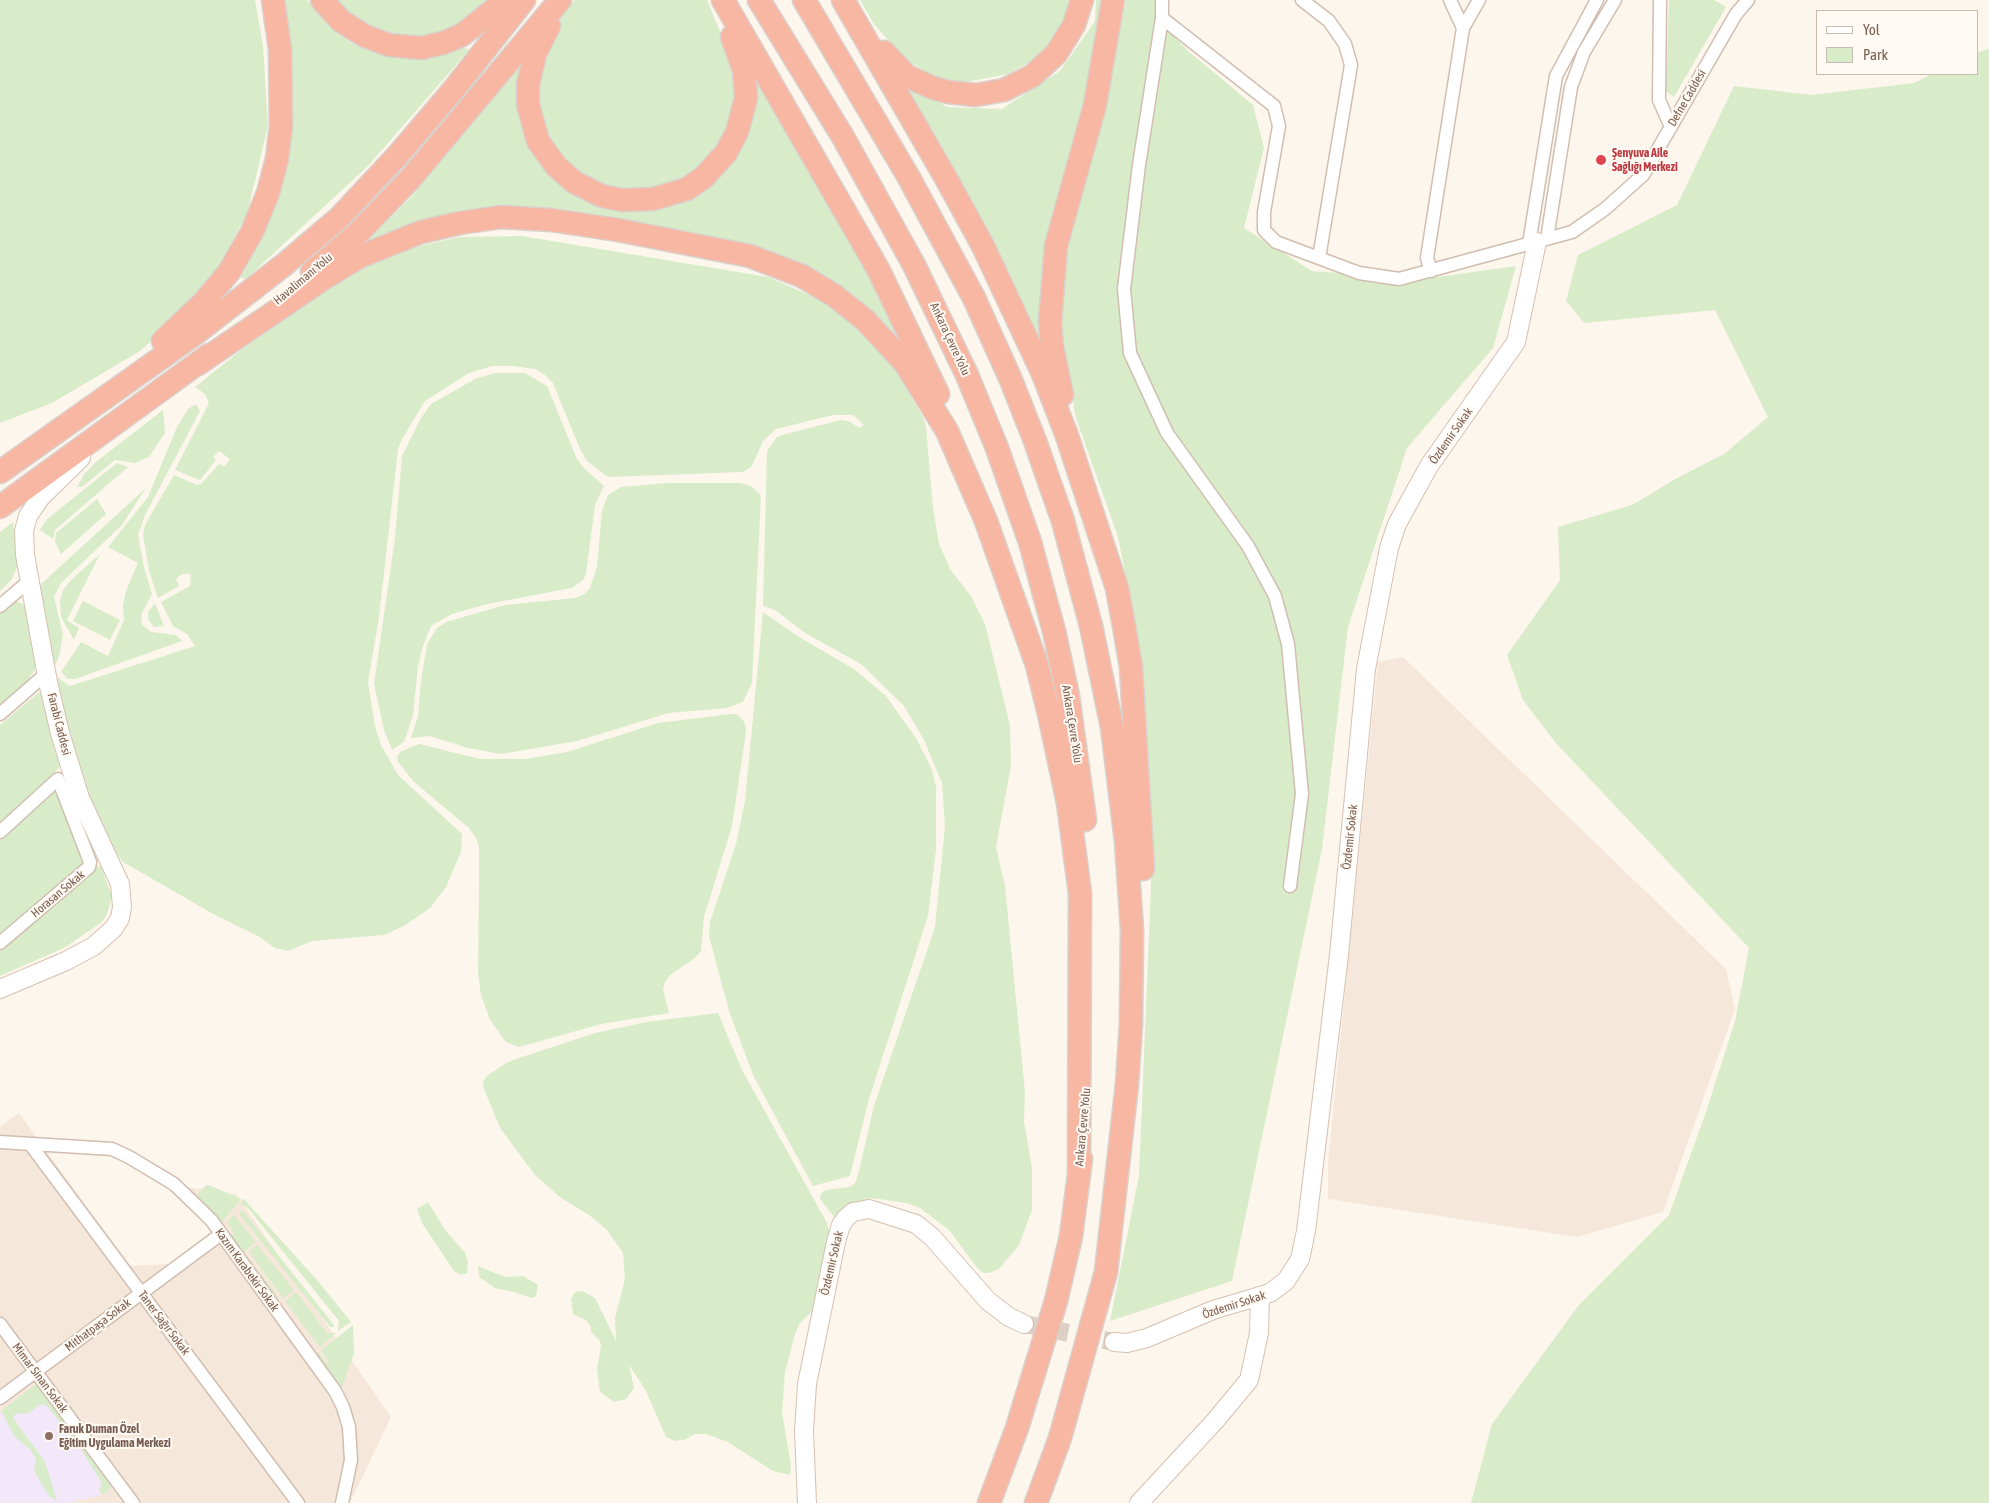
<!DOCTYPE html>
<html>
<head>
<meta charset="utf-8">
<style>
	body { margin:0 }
	#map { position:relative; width:1989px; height:1503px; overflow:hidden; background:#fdf6ec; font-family:"Asap Condensed",sans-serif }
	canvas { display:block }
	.legend { position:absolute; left:1816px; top:10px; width:162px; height:65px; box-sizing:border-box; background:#fffaf3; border:1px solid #cabbb1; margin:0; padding:6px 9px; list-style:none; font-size:15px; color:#7a5c4d }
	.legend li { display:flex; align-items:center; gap:10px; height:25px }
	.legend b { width:25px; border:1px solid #cabbb1 }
</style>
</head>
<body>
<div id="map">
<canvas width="1989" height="1503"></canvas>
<ul class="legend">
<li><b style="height:6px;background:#fff"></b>Yol</li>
<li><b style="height:14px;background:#d8ecc9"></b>Park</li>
</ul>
</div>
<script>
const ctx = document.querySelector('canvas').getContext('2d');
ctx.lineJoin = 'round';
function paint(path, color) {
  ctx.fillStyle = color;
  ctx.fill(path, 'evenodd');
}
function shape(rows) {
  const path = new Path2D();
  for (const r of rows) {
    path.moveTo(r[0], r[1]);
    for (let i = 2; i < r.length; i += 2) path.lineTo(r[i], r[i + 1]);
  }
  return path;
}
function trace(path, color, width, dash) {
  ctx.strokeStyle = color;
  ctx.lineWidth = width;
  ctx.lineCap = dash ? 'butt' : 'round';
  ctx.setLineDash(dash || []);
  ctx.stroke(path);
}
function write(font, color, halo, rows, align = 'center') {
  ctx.font = font + ' "Asap Condensed",sans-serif';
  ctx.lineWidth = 4;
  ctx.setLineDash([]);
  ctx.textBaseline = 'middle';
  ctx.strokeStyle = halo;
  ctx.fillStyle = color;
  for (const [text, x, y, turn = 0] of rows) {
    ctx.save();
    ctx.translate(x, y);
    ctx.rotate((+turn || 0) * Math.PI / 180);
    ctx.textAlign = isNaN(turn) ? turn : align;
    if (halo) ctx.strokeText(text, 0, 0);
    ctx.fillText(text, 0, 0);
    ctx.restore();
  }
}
const residential = shape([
	[1403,657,1726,969,1735,1009,1663,1212,1577,1237,1328,1199,1328,1162,1378,662],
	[19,1113,130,1266,168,1264,223,1236,178,1186,236,1194,391,1417,350,1503,0,1503,0,1127]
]);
const education = shape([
	[36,1384,112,1487,102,1495,65,1503,0,1503,0,1413]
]);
const green = shape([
	[0,0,255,0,263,46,268,126,247,214,202,296,140,351,52,403,0,423],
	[284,0,307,0,350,42,392,57,432,55,457,43,469,50,368,166,248,277,244,279,241,277,241,273,281,183,293,116,288,22],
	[337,0,491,0,476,17,437,37,388,37,351,18],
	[574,0,707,0,734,65,736,106,718,149,678,185,616,193,569,173,532,109,550,31],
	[860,0,1071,0,1064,22,1045,51,1035,59,1008,74,966,82,946,80,928,74,902,56,874,24],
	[1096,0,1107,0,1082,122,1059,197,1042,270,1044,342,1034,342,904,92,915,88,947,107,1002,109,1060,71,1095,21],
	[1126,0,1157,0,1156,18,1187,50,1253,105,1264,148,1244,228,1312,271,1423,279,1516,266,1493,348,1407,448,1348,627,1322,849,1232,1281,1110,1321,1139,1176,1153,837,1143,664,1118,537,1076,418,1057,321,1068,230,1104,113],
	[1669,0,1714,0,1726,7,1674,97,1666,91],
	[1989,49,1989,1503,1471,1503,1492,1424,1578,1306,1669,1215,1706,1112,1735,1021,1749,948,1555,742,1523,700,1507,655,1560,580,1558,527,1632,505,1677,478,1724,454,1768,417,1715,310,1584,323,1566,301,1578,255,1677,205,1734,86,1812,95,1914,83,1932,74,1978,74,1978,52],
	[530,52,521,107,571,188,701,189,755,64,902,327,893,333,851,293,832,281,737,242,628,222,489,211,369,239,411,197],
	[522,236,768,277,821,300,847,318,870,336,919,393,912,399,923,417,926,427,933,507,939,544,950,569,971,596,985,624,1010,725,1011,765,996,847,1005,886,1025,1092,1024,1122,1032,1168,1032,1210,1019,1245,999,1269,989,1273,984,1273,978,1269,949,1230,920,1208,907,1203,871,1198,850,1205,835,1218,820,1199,821,1194,825,1190,850,1187,855,1183,858,1175,874,1106,935,927,945,827,942,783,924,740,904,706,861,664,805,633,775,610,763,606,767,451,777,437,786,434,841,420,848,421,860,428,864,425,853,415,833,415,776,429,763,441,752,466,743,472,608,477,587,461,580,449,553,383,544,374,535,369,513,366,492,366,469,373,425,401,402,439,398,449,379,617,368,682,375,726,381,745,398,775,462,834,461,852,446,887,430,908,404,926,384,935,312,941,288,951,275,948,258,936,215,915,123,862,108,841,78,775,54,675,70,686,195,646,187,634,173,626,161,602,190,586,191,574,182,574,176,579,179,586,158,598,149,571,143,534,145,525,174,475,197,485,201,484,219,464,225,466,230,459,219,451,213,457,216,460,200,480,175,470,209,403,205,394,195,387,270,327,384,254,459,237],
	[496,373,525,373,547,386,577,459,584,468,604,486,595,505,586,574,583,580,572,588,487,604,452,614,431,626,422,649,418,667,413,715,404,742,392,750,384,730,374,684,395,538,402,456,421,418,431,404,477,378],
	[196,404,200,411,145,515,138,535,144,567,152,594,141,615,142,625,151,632,176,635,182,641,75,679,68,679,61,672,81,642,108,656,124,620,123,605,126,591,138,563,108,547,148,497,177,427,188,409],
	[163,410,165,433,149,457,135,463,115,460,82,487,77,487,84,474,96,462],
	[117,463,128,467,55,530,53,539,40,530,46,520],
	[666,483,740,483,751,486,761,495,752,683,743,702,727,708,669,713,577,741,501,754,468,748,429,736,411,738,418,716,421,681,427,644,437,628,446,622,505,605,575,598,584,594,590,588,597,567,602,511,608,495,621,487],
	[146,488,122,525,61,583,54,597,63,634,59,657,54,667,40,585],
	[97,499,106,514,61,554,55,542,56,533],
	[13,522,18,565,12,579,0,591,0,532],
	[100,554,67,620,79,628,74,640,61,617,60,601,63,590,70,581],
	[16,601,25,605,36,663,35,670,17,694,0,708,0,611],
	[83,601,120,620,110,640,73,621],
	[155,603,164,626,154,627,148,619,148,612],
	[763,612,799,637,854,669,886,696,916,738,932,770,936,787,936,850,928,916,869,1099,850,1176,813,1186,753,1075,729,1011,709,936,710,922,736,844,745,801],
	[39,692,44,694,62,765,0,824,0,725],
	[731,714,737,714,741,718,745,723,746,732,732,826,704,917,701,951,695,958,670,975,665,982,663,989,669,1013,601,1024,519,1047,506,1042,490,1020,481,995,478,974,479,885,479,846,477,840,469,828,414,782,398,762,397,757,400,752,419,744,480,759,525,759,567,752,658,723],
	[56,790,84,859,83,863,0,937,0,840],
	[97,866,101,867,112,896,107,914,102,922,64,948,0,976,0,948],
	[718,1013,742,1070,827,1223,830,1233,831,1240,813,1310,800,1323,795,1334,785,1372,782,1412,791,1466,790,1475,773,1471,728,1442,706,1434,695,1434,684,1440,675,1441,666,1437,645,1389,629,1365,634,1388,626,1399,614,1402,600,1392,597,1368,601,1346,600,1341,591,1332,591,1327,586,1320,573,1314,571,1299,575,1292,582,1291,595,1298,616,1341,615,1318,625,1279,623,1253,606,1229,589,1215,561,1198,535,1175,500,1128,484,1089,483,1082,487,1076,506,1063,519,1058,595,1033,647,1022],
	[209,1185,241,1199,221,1223,197,1195,205,1186],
	[243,1198,317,1280,351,1322,338,1331,339,1321,247,1207,241,1205],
	[428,1202,446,1231,465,1253,468,1262,467,1273,461,1275,454,1271,422,1223,417,1209],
	[243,1211,334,1325,334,1327,330,1327,240,1215,240,1212],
	[234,1215,256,1242,244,1252,280,1300,277,1303,229,1237,234,1233,227,1222],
	[257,1245,294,1290,283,1298,249,1252],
	[478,1266,505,1277,523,1276,538,1285,536,1296,532,1298,510,1291,495,1288,479,1277],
	[296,1292,327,1333,336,1333,320,1347,285,1301],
	[353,1325,354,1353,341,1390,315,1354,318,1352,327,1364,329,1362,321,1350],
	[36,1384,112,1487,102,1495,99,1490,102,1483,77,1443,46,1405,40,1404,29,1413,15,1414,13,1418,45,1462,57,1501,50,1497,39,1480,34,1469,36,1459,30,1449,15,1437,1,1411]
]);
const secondaryTunnel = shape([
	[1024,1324,1114,1342]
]);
const street = shape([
	[1162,0,1162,18,1139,165,1124,289,1130,353,1167,433,1248,546,1275,596,1288,644,1302,794,1290,886],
	[1302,0,1329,21,1345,44,1351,65,1319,258],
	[1660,0,1659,100,1671,127],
	[1162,18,1274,106,1279,126,1264,212,1264,230,1276,242,1359,273,1399,279,1572,232,1605,209,1643,175,1736,14,1748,0],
	[1463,28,1479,0],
	[1547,239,1571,87,1584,52,1615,0],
	[1529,244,1556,76,1597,0],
	[1431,271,1427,258,1463,28,1450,0],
	[0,606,29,581],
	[0,714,47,673],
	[0,832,58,779,90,862,89,867,0,943],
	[0,1142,112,1149,129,1157,174,1184,200,1209,212,1221,335,1391,343,1407,349,1427,351,1460,342,1503],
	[30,1144,298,1503],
	[0,1324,133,1503],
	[0,1398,221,1234]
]);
const secondary = shape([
	[0,989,66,961,94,946,114,928,120,918,122,907,120,884,80,798,60,733,48,682,25,555,24,531,28,516,41,497,81,458],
	[1114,1342,1127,1343,1147,1338,1213,1310,1270,1293,1286,1281,1300,1259,1306,1231,1339,955,1366,669,1389,548,1397,524,1429,466,1516,342,1537,242],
	[807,1503,804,1431,807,1384,836,1242,841,1225,846,1218,853,1212,869,1209,916,1224,932,1237,988,1301,1009,1317,1024,1324],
	[1139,1503,1215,1421,1249,1380,1259,1333,1260,1296]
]);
const highway = shape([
	[322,0,341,21,365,36,389,45,422,48,443,43,462,35,506,0],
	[723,0,878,269,938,394],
	[759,0,843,137,914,265,967,375,997,448,1030,542,1054,631,1068,696,1085,820],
	[804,0,908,176,974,298,1011,380,1035,441,1063,521,1091,626,1112,727,1126,841,1132,930,1131,1024,1127,1084,1106,1272,1060,1438,1036,1503],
	[843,0,947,180,983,246,1043,374,1067,436,1117,588,1124,626,1131,667,1143,869],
	[549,26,535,54,528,85,528,105,538,141,556,166,574,182,602,196,622,200,653,199,687,189,704,177,726,153,737,132,746,98,744,70,732,37],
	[884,52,907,76,933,88,948,92,976,95,1004,90,1032,76,1056,54,1074,25,1082,0],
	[312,272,359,232,411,178,560,0],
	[163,341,204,302,229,272,252,232,268,193,277,159,281,126,280,49,273,0],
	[198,364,326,277,359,257,421,232,460,223,501,217,551,220,618,230,750,256,802,276,835,296,865,320,905,363,947,431,986,521,1037,665,1049,714,1068,803,1080,893,1079,1173],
	[1062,395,1052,346,1050,322,1056,246,1095,105,1113,0],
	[0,472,192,336,285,264,339,218,398,155,454,89,524,0],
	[0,507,209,355],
	[989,1503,1017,1428,1056,1301,1071,1236,1081,1159]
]);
const markers = [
	[1601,160,6,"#e0444e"],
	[49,1436,5,"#8d6e63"]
];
const streetNames = [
	["Defne Caddesi",1687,98,-60],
	["Havalimanı Yolu",303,279,-40],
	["Ankara Çevre Yolu",950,339,65],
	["Özdemir Sokak",1451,436,-55],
	["Farabi Caddesi",59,724,76],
	["Ankara Çevre Yolu",1072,724,81],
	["Özdemir Sokak",1350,837,-84],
	["Horasan Sokak",58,894,-40],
	["Ankara Çevre Yolu",1083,1127,-85],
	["Özdemir Sokak",832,1263,-77],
	["Kazım Karabekir Sokak",247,1270,54],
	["Özdemir Sokak",1234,1305,-18],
	["Taner Sağır Sokak",164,1323,53],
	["Mithatpaşa Sokak",98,1325,-37],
	["Mimar Sinan Sokak",40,1378,53]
];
const healthNames = [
	["Şenyuva Aile",1612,153],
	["Sağlığı Merkezi",1612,167]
];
const educationNames = [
	["Faruk Duman Özel",59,1429],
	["Eğitim Uygulama Merkezi",59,1443]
];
paint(residential, '#f5e8da');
paint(education, '#f3e8fa');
paint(green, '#d8ecc9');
trace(secondaryTunnel, '#dcd0c4', 18, [18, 9]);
trace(street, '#d1beb0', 15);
trace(secondary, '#d6c0b0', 20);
trace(highway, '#dad1cd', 25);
trace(street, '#fff', 12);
trace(secondary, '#fff', 18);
trace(highway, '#f7b7a3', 22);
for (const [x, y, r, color] of markers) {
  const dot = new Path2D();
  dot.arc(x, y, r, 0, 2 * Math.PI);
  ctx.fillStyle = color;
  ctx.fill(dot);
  trace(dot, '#fffaf3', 2);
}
write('12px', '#7a5c4d', '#fffaf3', streetNames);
write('bold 12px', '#be3a42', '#fffaf3', healthNames, 'left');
write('bold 12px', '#785e54', '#fffaf3', educationNames, 'left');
</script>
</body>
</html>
